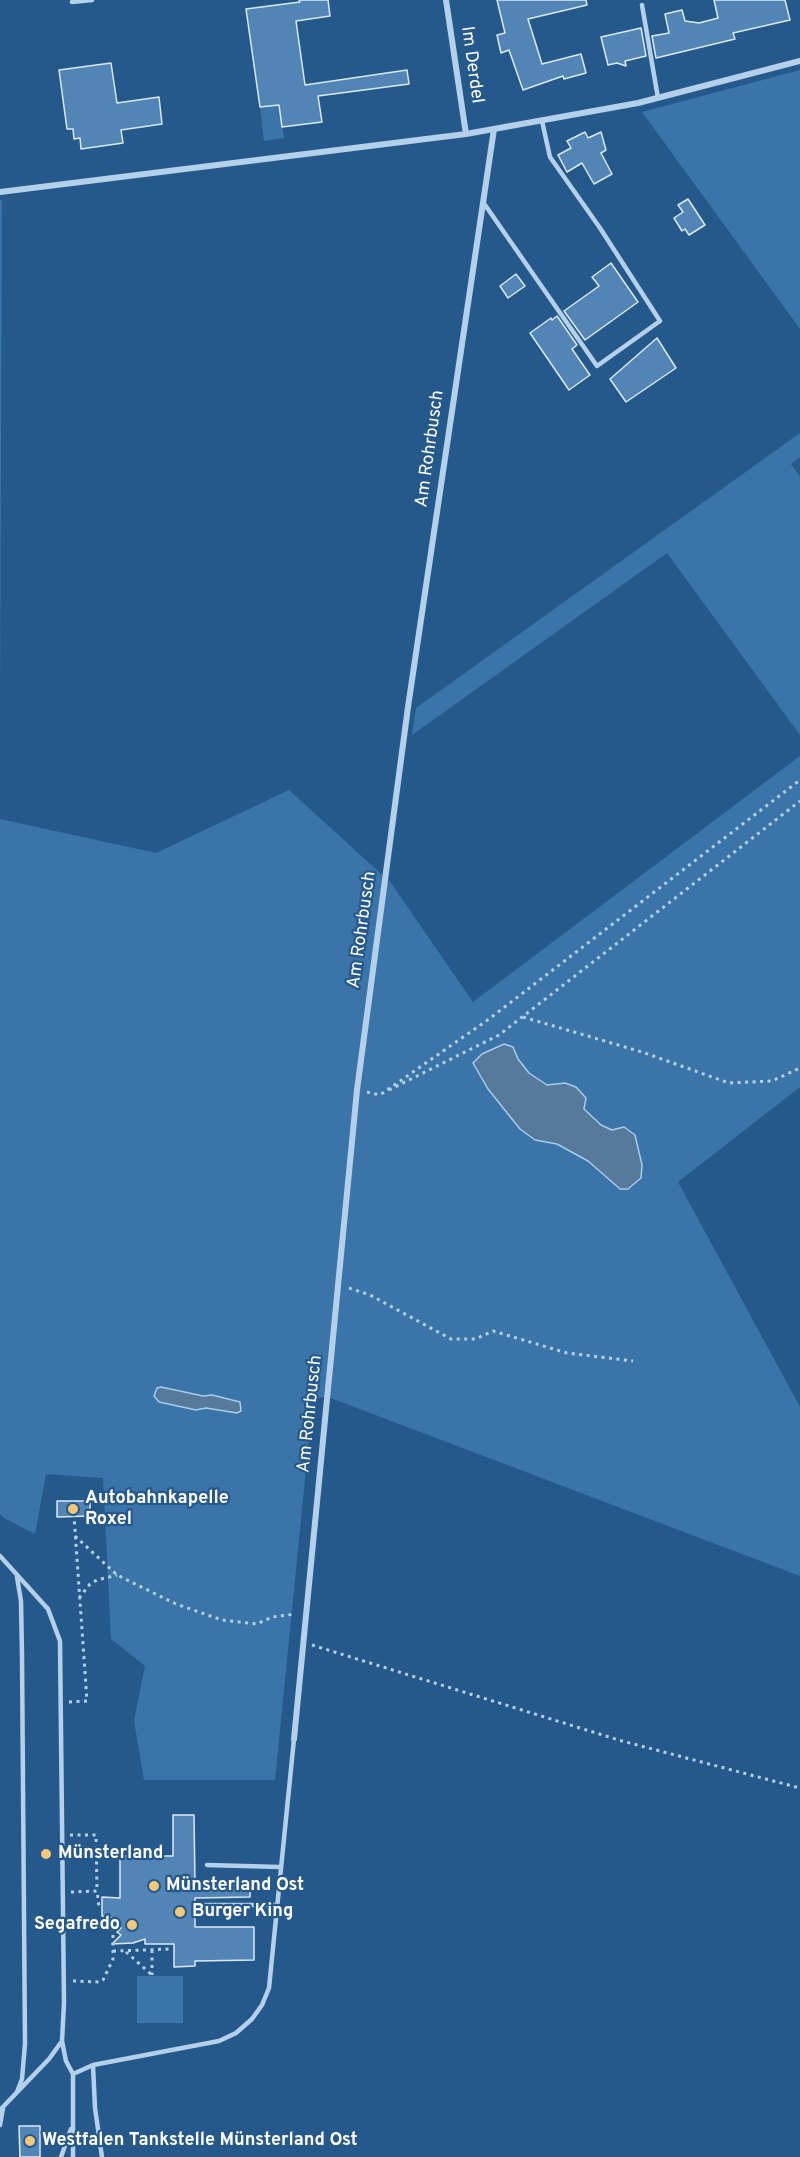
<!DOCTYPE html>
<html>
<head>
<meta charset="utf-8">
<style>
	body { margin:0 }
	canvas { display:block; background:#25598c }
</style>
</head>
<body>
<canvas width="800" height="2157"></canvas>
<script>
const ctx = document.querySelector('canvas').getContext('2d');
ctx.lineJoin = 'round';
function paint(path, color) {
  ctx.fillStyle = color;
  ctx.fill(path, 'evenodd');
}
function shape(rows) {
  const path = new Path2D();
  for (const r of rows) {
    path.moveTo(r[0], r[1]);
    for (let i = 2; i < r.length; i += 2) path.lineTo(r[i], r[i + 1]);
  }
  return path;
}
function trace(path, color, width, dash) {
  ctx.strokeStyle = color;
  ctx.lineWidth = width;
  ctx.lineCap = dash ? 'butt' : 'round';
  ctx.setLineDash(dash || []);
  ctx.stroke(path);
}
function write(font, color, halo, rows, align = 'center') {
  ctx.font = font + ' Overpass,sans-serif';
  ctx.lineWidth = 4.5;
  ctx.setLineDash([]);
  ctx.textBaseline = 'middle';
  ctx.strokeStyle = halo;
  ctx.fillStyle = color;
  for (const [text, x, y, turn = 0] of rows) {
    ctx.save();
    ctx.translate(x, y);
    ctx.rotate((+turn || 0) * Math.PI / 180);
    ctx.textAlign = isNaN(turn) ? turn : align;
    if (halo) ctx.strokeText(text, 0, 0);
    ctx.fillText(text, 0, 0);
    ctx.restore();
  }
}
const green = shape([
	[800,70,800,329,642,112],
	[279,105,284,138,264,141,260,107],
	[0,200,2,200,0,705],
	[800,433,800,457,791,464,800,476,800,735,667,553,412,735,416,708],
	[800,756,800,1087,678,1182,800,1407,800,1576,328,1397,313,1398,275,1780,144,1780,134,1721,145,1666,111,1639,103,1478,46,1474,35,1534,4,1518,0,1514,0,819,156,853,289,790,391,883,473,1002],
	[513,1047,518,1059,529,1073,547,1086,565,1083,584,1109,601,1125,612,1130,620,1189,588,1161,557,1144,535,1140,488,1089,473,1063],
	[137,1976,183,1976,183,2023,137,2023]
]);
const water = shape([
	[504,1044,513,1047,518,1059,529,1073,547,1085,565,1083,576,1087,586,1098,584,1109,601,1125,612,1130,624,1127,635,1135,642,1165,641,1178,628,1189,620,1189,588,1161,557,1144,535,1140,520,1129,488,1089,473,1063,482,1054,504,1044],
	[161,1387,203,1396,212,1395,240,1402,241,1411,237,1413,206,1408,196,1410,159,1402,154,1396,157,1388,161,1387]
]);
const building = shape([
	[299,0,328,0,330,16,296,21,305,85,407,70,409,84,318,96,322,122,282,127,279,105,260,107,246,9,300,2,299,0],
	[497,0,586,0,587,5,528,19,542,64,581,54,586,73,564,79,563,76,523,90,509,50,501,53,497,35,505,33,497,0],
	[714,0,785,0,790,20,733,33,735,39,656,58,652,36,669,33,665,14,682,10,685,21,699,23,718,18,714,0],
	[641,28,646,56,625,61,626,66,617,63,608,65,601,37,641,28],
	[111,63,117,103,159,97,162,124,121,130,123,143,81,149,80,138,74,139,73,129,67,129,59,70,111,63],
	[585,132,588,138,601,132,606,150,601,153,612,174,594,184,582,163,567,172,558,155,571,148,567,141,585,132],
	[688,199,705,225,689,235,685,229,682,231,674,218,683,212,678,205,688,199],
	[611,263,638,302,585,340,564,311,599,286,592,277,611,263],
	[516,274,525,286,508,298,500,286,516,274],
	[557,316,577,345,572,349,590,375,569,390,530,333,551,318,552,320,557,316],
	[657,338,676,368,626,402,610,379,657,338],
	[57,1501,90,1501,90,1516,57,1517,57,1501],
	[173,1815,194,1815,195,1885,250,1884,250,1897,195,1898,195,1927,254,1927,254,1960,195,1961,195,1966,174,1967,174,1944,145,1944,145,1939,133,1943,112,1944,121,1935,117,1932,121,1928,109,1916,102,1916,102,1897,120,1898,120,1856,173,1856,173,1815],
	[19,2126,40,2126,40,2157,20,2157,19,2126]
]);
const path = shape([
	[523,1017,642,1052,729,1083,772,1081,800,1068],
	[389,1090,499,1035,800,801],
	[367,1092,380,1095,489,1019,800,780],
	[349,1288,370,1295,451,1339,475,1339,493,1331,567,1353,633,1361],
	[75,1536,117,1575,176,1604,222,1620,257,1624,272,1617,295,1614],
	[79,1598,90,1584,97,1580,117,1575],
	[312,1645,622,1741,800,1788],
	[69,1702,87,1701,74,1516],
	[70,1835,96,1835,97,1891],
	[71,1892,97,1891,99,1907,102,1908],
	[152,1950,152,1975],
	[113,1951,172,1949],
	[126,1952,152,1975],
	[73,1981,100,1982,103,1980,113,1959,113,1916]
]);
const lane = shape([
	[72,2,92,0],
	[642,5,658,98],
	[483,202,597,366,660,321,600,228,550,157,542,121],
	[0,1556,48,1609,60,1641,64,2003,62,2041,66,2061,73,2074,73,2157],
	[17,1577,21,1601,22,1655,25,2044,22,2079,17,2092],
	[207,1865,280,1867],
	[206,1905,277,1905],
	[93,2065,95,2108,102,2157],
	[73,2074,93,2065,219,2041,236,2033,252,2019,262,2005,269,1988,271,1968,294,1739],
	[0,2110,49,2059,62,2041],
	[0,2125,3,2108],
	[61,2157,71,2129]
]);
const street = shape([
	[446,0,466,134],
	[0,192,466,134,638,103,800,61],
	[294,1739,357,1090,408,707,494,129]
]);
const markers = [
	[73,1509,6,"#f4c878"],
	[46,1854,6,"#f4c878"],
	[154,1886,6,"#f4c878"],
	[180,1912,6,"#f4c878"],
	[132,1925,6,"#f4c878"],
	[30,2141,6,"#f4c878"]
];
const streetNames = [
	["Im Derdel",471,65,82],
	["Am Rohrbusch",431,449,-82],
	["Am Rohrbusch",363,930,-82],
	["Am Rohrbusch",311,1414,-84]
];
const poiNames = [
	["Autobahnkapelle",85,1499],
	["Roxel",85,1520],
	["Münsterland",58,1854],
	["Münsterland Ost",166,1886],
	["Burger King",192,1912],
	["Segafredo",120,1925,"right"],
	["Westfalen Tankstelle Münsterland Ost",42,2141]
];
paint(green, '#3a74a9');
paint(water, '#56799c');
trace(water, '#a8cceb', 1.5);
paint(building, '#5285b5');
trace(building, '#d9e9f8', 1.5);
trace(path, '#b4d0ea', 3, [3, 4.5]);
trace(lane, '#b4d0ea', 4.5);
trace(street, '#b4d0ea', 6);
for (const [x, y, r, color] of markers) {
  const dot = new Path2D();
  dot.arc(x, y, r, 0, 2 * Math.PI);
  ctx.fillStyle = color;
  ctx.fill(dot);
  trace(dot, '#25598c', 2);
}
write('18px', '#fff', '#25598c', streetNames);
write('bold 18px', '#fff', '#25598c', poiNames, 'left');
</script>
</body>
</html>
